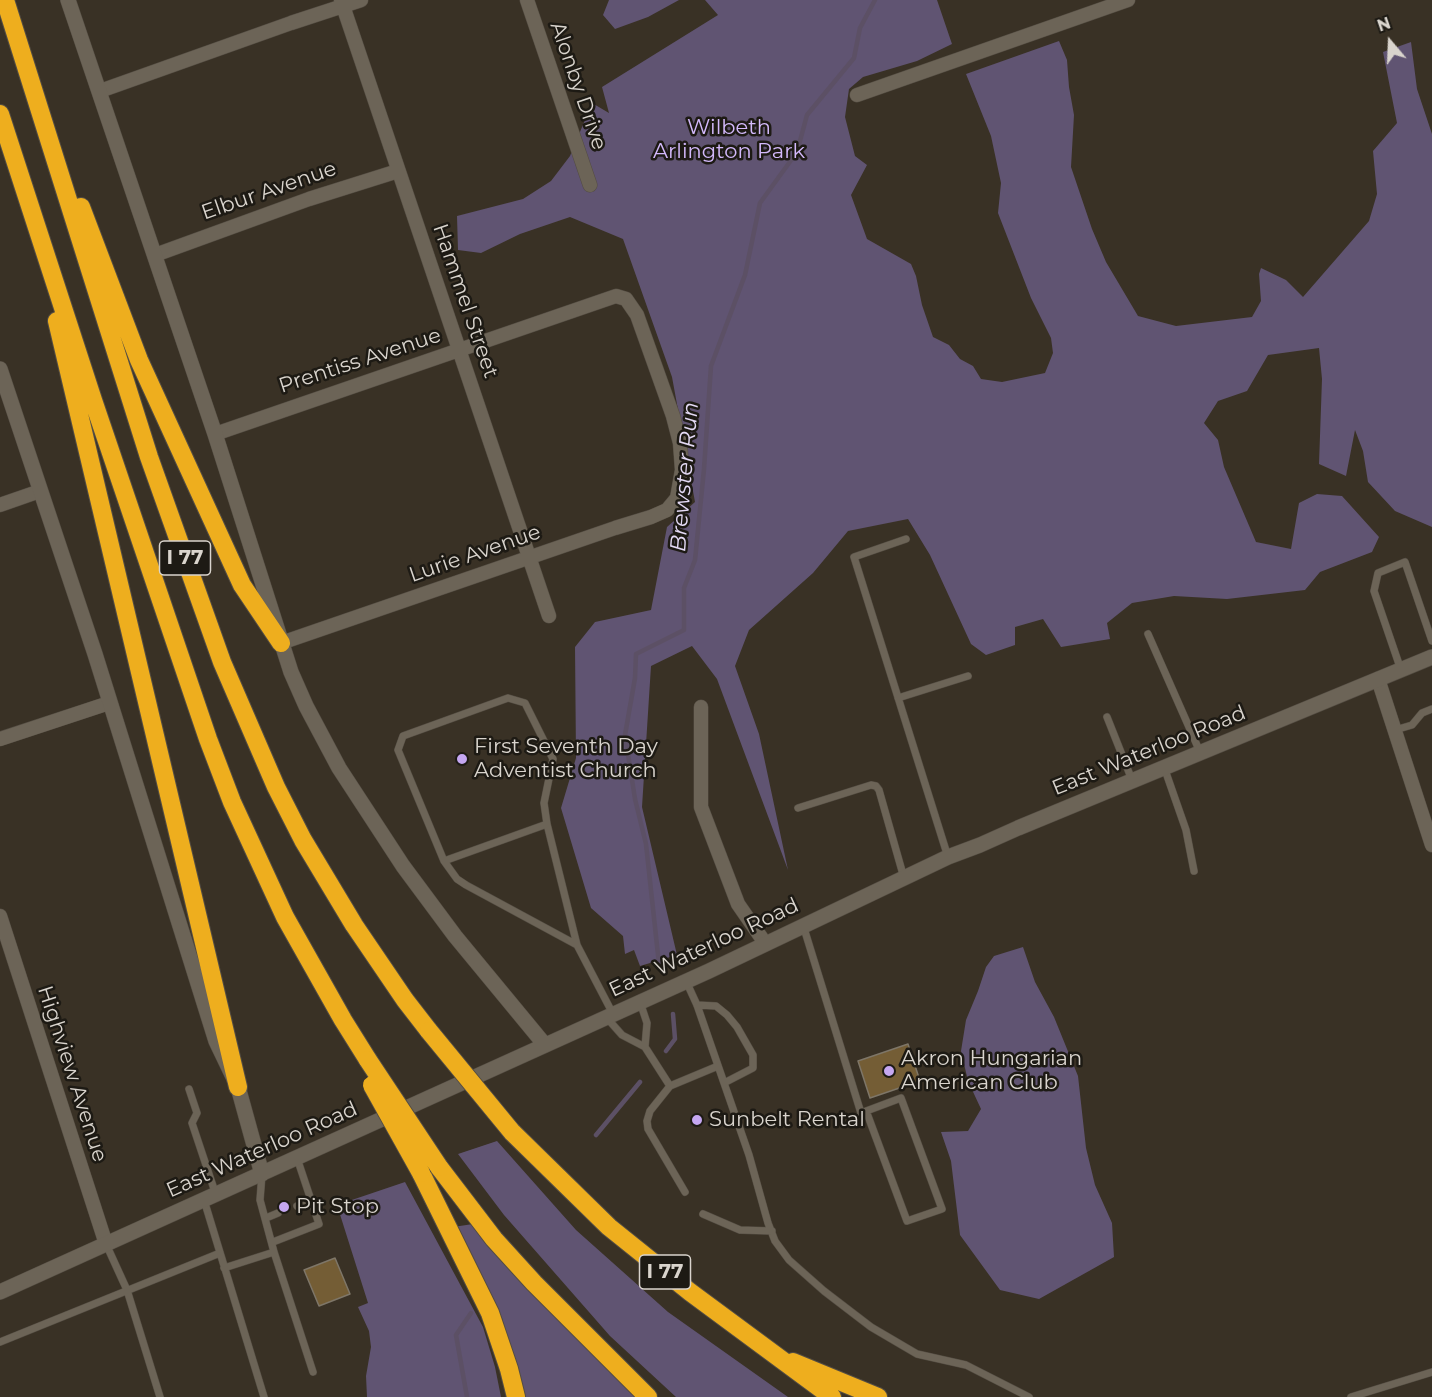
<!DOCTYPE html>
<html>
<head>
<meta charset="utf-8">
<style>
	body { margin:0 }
	#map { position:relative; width:1432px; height:1397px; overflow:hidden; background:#393125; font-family:Montserrat,sans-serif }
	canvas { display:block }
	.north { position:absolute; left:1360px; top:12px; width:60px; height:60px; -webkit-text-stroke:4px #1d1a14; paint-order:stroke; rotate:341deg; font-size:16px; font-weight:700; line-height:24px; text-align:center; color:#d9d4cd }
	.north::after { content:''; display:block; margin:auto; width:21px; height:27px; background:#d9d4cd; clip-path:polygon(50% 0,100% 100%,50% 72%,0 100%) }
</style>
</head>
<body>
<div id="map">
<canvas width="1432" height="1397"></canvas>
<div class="north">N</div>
</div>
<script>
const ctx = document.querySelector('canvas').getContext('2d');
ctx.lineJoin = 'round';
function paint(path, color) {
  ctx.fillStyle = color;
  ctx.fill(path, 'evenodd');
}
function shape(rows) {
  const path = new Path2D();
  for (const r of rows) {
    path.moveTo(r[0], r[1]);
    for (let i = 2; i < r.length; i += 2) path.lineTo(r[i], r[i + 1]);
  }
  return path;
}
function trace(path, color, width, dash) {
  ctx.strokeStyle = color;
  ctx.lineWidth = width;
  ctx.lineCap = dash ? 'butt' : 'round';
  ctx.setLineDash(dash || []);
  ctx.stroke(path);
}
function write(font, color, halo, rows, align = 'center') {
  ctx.font = font + ' Montserrat,sans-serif';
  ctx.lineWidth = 5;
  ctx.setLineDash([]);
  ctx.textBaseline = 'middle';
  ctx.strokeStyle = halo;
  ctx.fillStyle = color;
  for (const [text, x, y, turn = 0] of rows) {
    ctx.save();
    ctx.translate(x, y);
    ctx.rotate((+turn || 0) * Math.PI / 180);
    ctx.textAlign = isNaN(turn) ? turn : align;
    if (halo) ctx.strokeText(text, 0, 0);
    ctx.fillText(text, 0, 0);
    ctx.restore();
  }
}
const green = shape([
	[609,0,679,0,648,17,615,29,603,15],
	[705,0,937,0,952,44,917,61,863,77,849,89,845,117,855,156,867,165,851,195,867,239,911,264,916,276,922,305,933,337,949,345,960,359,973,366,981,379,1002,382,1045,373,1053,353,1051,338,1031,298,998,213,1001,183,991,136,966,74,1059,41,1067,60,1069,87,1074,115,1071,167,1092,229,1106,262,1138,316,1176,326,1252,317,1261,301,1259,274,1261,268,1286,280,1303,297,1369,221,1377,194,1373,151,1397,123,1383,52,1411,42,1417,89,1432,134,1432,527,1395,511,1368,482,1363,451,1355,430,1346,476,1319,464,1322,379,1319,348,1268,355,1247,391,1218,401,1204,423,1218,440,1224,467,1256,542,1291,549,1299,503,1317,494,1342,496,1379,537,1372,552,1320,572,1305,590,1227,599,1174,596,1132,603,1107,623,1110,639,1061,647,1043,619,1015,627,1015,645,986,655,971,644,930,555,908,519,848,531,813,573,749,630,735,666,759,734,788,870,717,679,692,646,651,666,642,807,677,955,640,966,634,950,625,954,623,936,591,908,561,808,576,758,575,647,595,622,651,610,667,527,695,502,672,377,623,239,570,217,520,234,481,253,458,250,457,216,523,199,551,181,570,156,592,103,609,113,602,87,718,15],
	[1023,947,1035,982,1054,1017,1078,1076,1086,1148,1095,1185,1112,1223,1114,1257,1039,1299,1000,1290,960,1235,951,1161,941,1132,968,1131,981,1109,968,1081,961,1051,966,1020,978,991,986,967,994,956],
	[497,1141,576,1230,668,1312,788,1397,676,1397,610,1336,504,1215,458,1154],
	[405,1182,483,1327,495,1367,501,1397,367,1397,366,1376,371,1347,369,1331,358,1307,368,1303,337,1205],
	[473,1224,641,1397,522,1397,502,1318,453,1227]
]);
const stream = shape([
	[659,964,646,844,635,799,625,735,635,678,636,654,684,630,684,588,695,560,704,469,711,366,745,275,760,203,797,152,807,115,854,58,860,28,875,0],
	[666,1051,675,1039,673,1014],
	[596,1135,640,1082],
	[467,1397,456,1335,471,1313]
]);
const building = shape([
	[908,1044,920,1081,870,1098,858,1061,908,1044],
	[335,1258,350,1294,319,1306,304,1270,335,1258]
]);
const lane = shape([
	[906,539,854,557,948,857],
	[1148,634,1200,752],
	[1401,670,1374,591,1378,573,1405,562,1432,641],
	[898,698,968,676],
	[1107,717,1132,780],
	[1395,730,1412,725,1422,713,1432,709],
	[1164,767,1186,830,1194,871],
	[798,808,871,785,876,786,879,790,904,878],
	[444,861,398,750,403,736,508,698,525,703,553,759,544,803,547,824],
	[803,925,861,1113,868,1116,907,1221,942,1209,901,1098,861,1113],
	[577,945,466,885,457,879,444,861,547,824,577,945,613,1014],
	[686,981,697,1005,749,1155,768,1223,775,1241,789,1260,824,1291,871,1327,917,1354,966,1365,1029,1397],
	[697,1005,716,1006,727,1015,737,1027,753,1055,753,1068,724,1083],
	[606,1017,622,1035,645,1047,647,1023,640,1002],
	[645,1047,670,1086,718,1066],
	[670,1086,650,1111,647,1121,648,1129,685,1192],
	[189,1089,197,1113,192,1123,216,1195],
	[204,1200,264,1397],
	[297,1206,311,1200],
	[703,1214,740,1230,772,1231],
	[266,1218,278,1213],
	[273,1242,319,1224,297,1158],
	[106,1244,127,1290,160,1397],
	[274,1252,313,1372],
	[224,1268,274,1252,260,1200,262,1174],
	[0,1342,220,1253],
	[1351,1397,1432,1372]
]);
const street = shape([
	[341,0,549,616],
	[527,0,590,185],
	[100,91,291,23,361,0],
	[857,95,1128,0],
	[155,255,309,199,398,171],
	[215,434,616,296,626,299,637,315,673,416,680,443,682,470,677,498,667,510,651,517,615,528,281,643],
	[0,505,40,491],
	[1378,679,1432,845],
	[701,707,701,807,738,904,765,943],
	[0,739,109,703],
	[0,916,106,1244]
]);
const secondary = shape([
	[68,0,215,434,291,672,306,706,339,768,403,866,455,936,545,1045],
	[0,369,95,654,216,1041,238,1087,262,1174],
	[0,1292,709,971,948,857,980,845,1018,828,1432,657]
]);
const highway = shape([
	[5,0,149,457,222,662,276,787,303,840,354,925,405,1000,429,1031],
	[0,114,93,400,208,739,232,802,285,917,343,1020,368,1060],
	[81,207,139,360,242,585,281,643],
	[57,321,238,1087],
	[512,1132,609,1227,690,1292,832,1397],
	[439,1167,494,1239,534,1283,648,1397],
	[421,1173,490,1313,509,1369,516,1397],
	[793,1362,878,1397]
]);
const highwayBridge = shape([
	[429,1031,512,1132],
	[368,1060,439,1167],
	[372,1085,421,1173]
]);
const markers = [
	[462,759,6,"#c5a7f1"],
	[889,1071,6,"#c5a7f1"],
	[697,1120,6,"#c5a7f1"],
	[284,1207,6,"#c5a7f1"]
];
const shields = [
	[185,558,51],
	[665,1272,51]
];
const shieldNames = [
	["I 77",185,558],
	["I 77",665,1272]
];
const streetNames = [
	["Alonby Drive",578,86,71],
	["Elbur Avenue",269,191,-19],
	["Hammel Street",465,301,71],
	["Prentiss Avenue",360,361,-18],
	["Lurie Avenue",475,554,-19],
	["East Waterloo Road",1149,751,-22],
	["East Waterloo Road",704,948,-25],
	["Highview Avenue",72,1074,72],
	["East Waterloo Road",262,1150,-24]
];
const parkNames = [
	["Wilbeth",729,128],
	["Arlington Park",729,152]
];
const poiNames = [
	["First Seventh Day",474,747],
	["Adventist Church",474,771],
	["Akron Hungarian",901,1059],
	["American Club",901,1083],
	["Sunbelt Rental",709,1120],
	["Pit Stop",296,1207]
];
const waterNames = [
	["Brewster Run",685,477,-85]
];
paint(green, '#605472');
trace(stream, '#5c5065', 4.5);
paint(building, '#745d35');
trace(building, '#7e7668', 1.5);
trace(lane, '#544d43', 8);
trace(street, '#544d43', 15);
trace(secondary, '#544d43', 16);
trace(highway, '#544d43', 20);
trace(lane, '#6c6457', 7);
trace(street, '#6c6457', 14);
trace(secondary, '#6c6457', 15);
trace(highway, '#eeae1e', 18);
trace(highwayBridge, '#544d43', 20, []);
trace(highwayBridge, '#eeae1e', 18);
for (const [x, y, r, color] of markers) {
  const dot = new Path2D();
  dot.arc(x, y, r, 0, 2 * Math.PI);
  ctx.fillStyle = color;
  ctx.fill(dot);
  trace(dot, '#1d1a14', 2);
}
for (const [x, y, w] of shields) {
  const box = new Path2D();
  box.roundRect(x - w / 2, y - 17, w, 34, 4.5);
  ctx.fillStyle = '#1d1a14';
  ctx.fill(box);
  trace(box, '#d9d4cd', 1.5);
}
write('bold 20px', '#d9d4cd', null, shieldNames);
write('21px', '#d9d4cd', '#1d1a14', streetNames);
write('21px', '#d3b9fb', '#1d1a14', parkNames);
write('21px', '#d9d4cd', '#1d1a14', poiNames, 'left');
write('italic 22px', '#e4daf5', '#1d1a14', waterNames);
</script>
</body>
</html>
